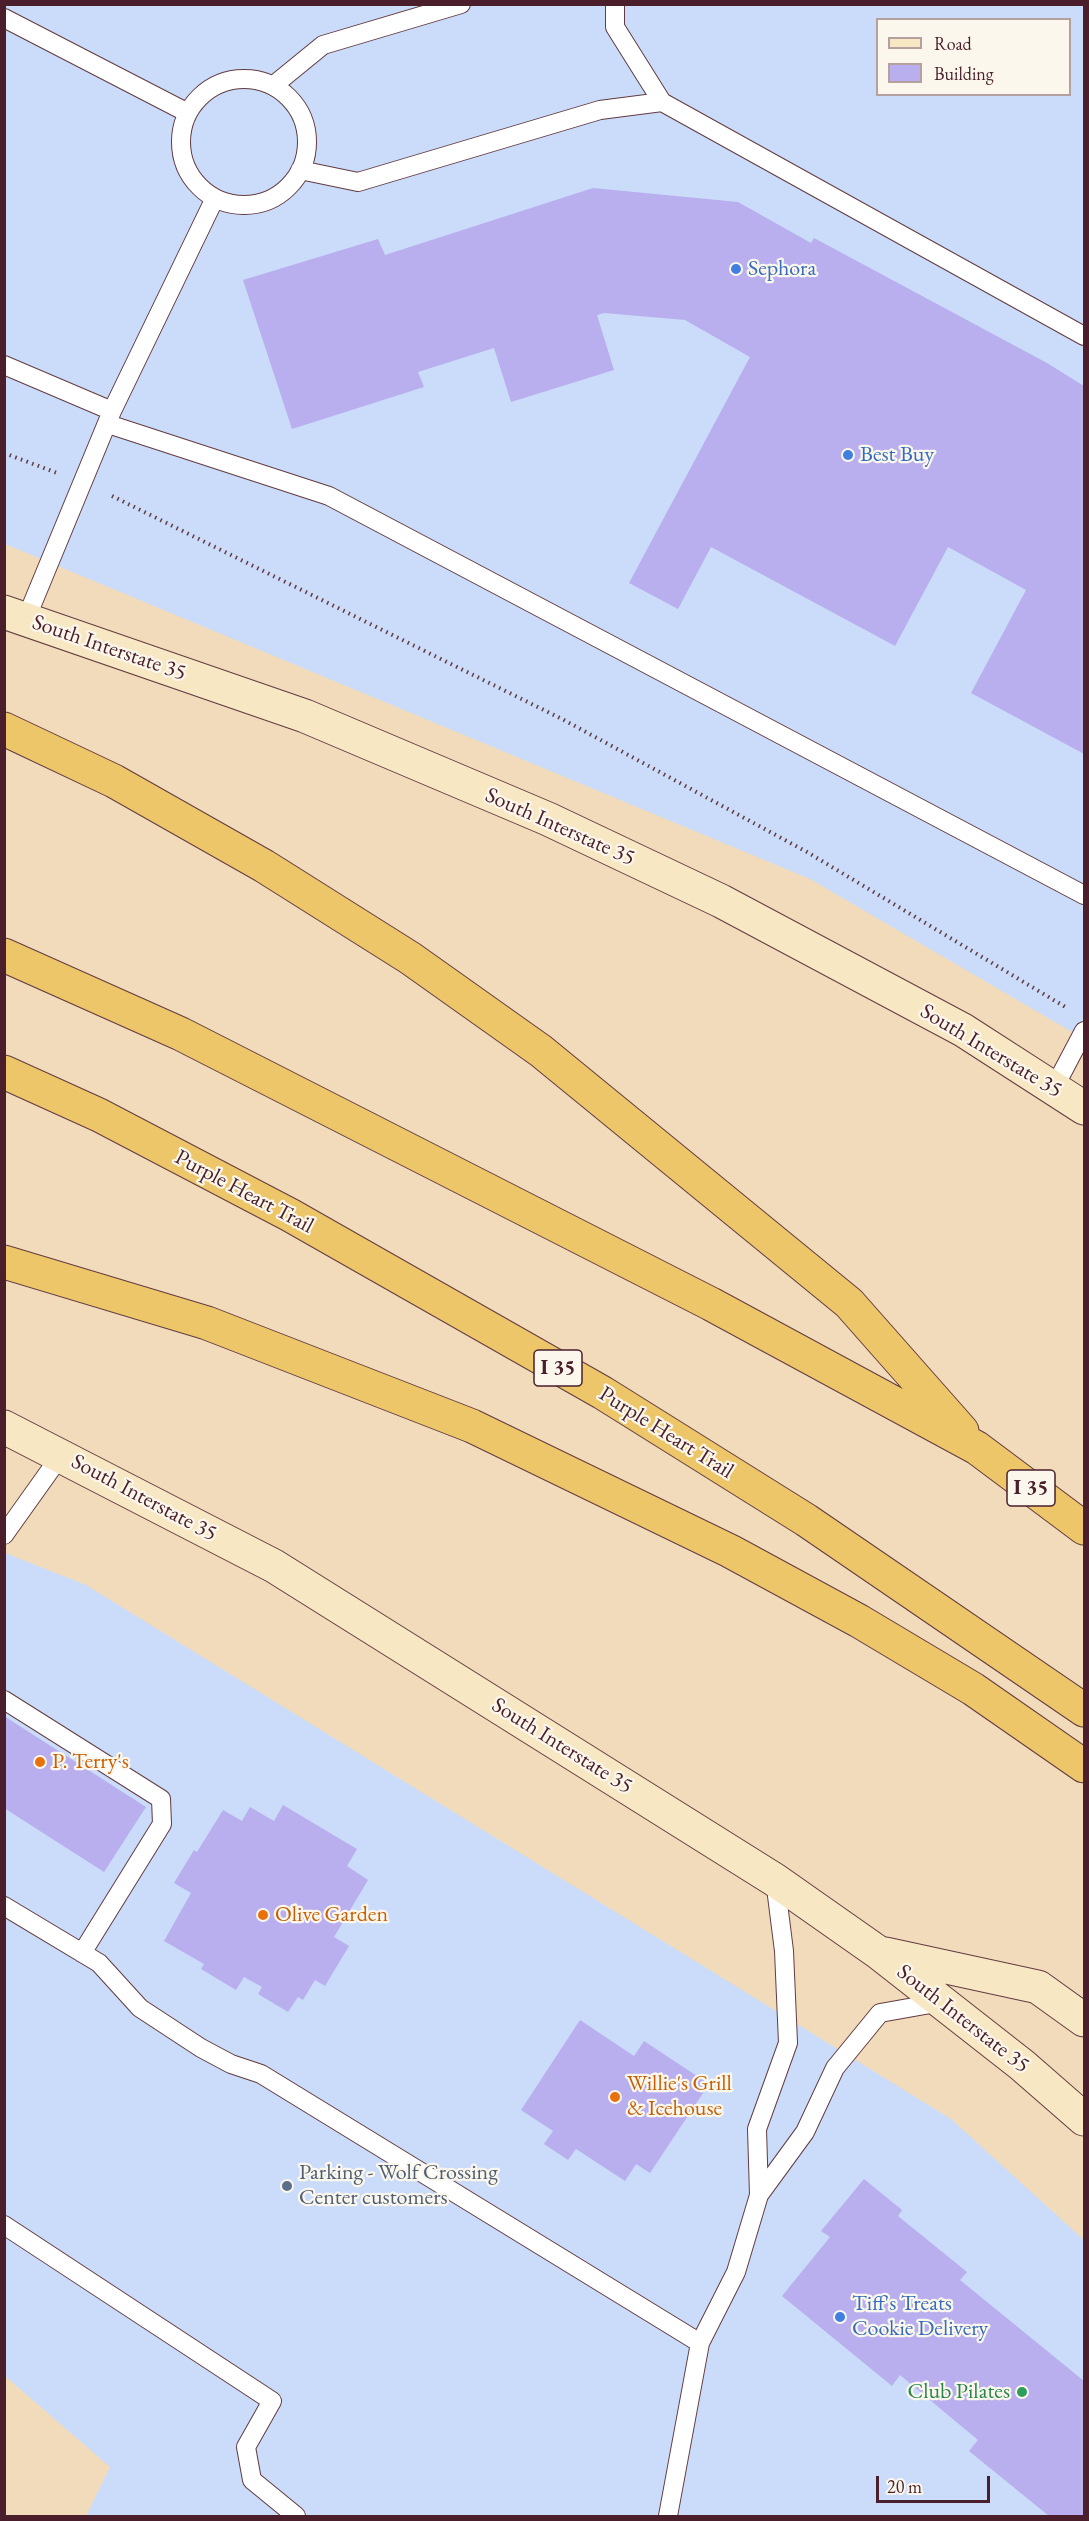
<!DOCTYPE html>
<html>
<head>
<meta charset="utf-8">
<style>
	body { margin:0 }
	#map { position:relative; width:1089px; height:2521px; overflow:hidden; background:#f1dbbb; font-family:"EB Garamond",serif }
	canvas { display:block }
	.frame { position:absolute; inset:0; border:6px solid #4a1f2b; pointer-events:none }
	.legend { position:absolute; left:876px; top:18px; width:195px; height:78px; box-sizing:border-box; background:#fbf7ec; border:2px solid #b4a19f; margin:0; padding:8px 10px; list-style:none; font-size:18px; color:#4a1f2b }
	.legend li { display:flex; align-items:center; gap:12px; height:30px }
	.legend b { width:30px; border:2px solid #b4a19f }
	.scale { position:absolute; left:876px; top:2476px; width:114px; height:27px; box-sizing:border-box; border:3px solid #4a1f2b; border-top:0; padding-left:8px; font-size:18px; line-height:21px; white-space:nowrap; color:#4a1f2b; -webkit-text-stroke:4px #fbf7ec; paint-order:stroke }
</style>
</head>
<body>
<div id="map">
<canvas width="1089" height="2521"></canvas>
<div class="frame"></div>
<ul class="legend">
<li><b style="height:8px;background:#f7e8c3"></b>Road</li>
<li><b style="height:16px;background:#b9afef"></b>Building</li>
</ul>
<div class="scale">20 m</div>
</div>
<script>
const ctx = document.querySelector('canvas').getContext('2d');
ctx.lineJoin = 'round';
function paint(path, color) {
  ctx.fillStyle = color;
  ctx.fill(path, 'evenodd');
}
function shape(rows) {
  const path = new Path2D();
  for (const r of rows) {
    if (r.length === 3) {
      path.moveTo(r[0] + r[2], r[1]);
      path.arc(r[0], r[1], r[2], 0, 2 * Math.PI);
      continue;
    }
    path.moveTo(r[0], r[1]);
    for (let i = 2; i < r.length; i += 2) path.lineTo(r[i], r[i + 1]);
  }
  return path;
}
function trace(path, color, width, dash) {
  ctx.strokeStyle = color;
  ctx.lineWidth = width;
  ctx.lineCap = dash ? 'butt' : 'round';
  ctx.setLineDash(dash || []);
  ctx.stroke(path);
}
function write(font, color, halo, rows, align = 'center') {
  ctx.font = font + ' "EB Garamond",serif';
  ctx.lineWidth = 4.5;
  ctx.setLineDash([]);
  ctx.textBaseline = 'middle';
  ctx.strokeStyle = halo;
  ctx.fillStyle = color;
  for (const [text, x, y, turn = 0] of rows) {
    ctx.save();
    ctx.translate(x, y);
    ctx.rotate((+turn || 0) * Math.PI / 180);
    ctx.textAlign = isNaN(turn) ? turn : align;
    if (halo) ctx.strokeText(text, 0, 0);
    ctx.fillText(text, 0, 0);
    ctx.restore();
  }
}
const built = shape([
	[4,5,1084,5,1084,1039,810,879,5,544],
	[878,20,1070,20,1070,94,878,94],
	[5,1553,86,1585,951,2119,1084,2240,1084,2516,86,2516,110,2467,5,2376]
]);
const building = shape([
	[593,188,738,202,811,243,814,238,1047,363,1084,386,1084,754,971,693,1026,590,948,547,895,646,711,547,678,609,629,583,750,357,685,320,604,313,597,315,614,370,511,402,494,348,418,372,424,387,292,429,243,280,378,239,385,255],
	[4,1716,146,1807,104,1872,4,1808],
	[283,1805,357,1849,347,1866,368,1880,334,1937,349,1946,325,1986,315,1980,303,2000,298,1997,288,2012,258,1994,262,1987,244,1977,236,1990,201,1969,204,1964,164,1941,191,1893,174,1883,194,1850,197,1852,223,1810,242,1821,250,1807,274,1821],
	[580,2020,634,2056,644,2041,709,2084,650,2173,636,2164,625,2181,576,2149,568,2160,544,2144,553,2131,521,2110],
	[864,2179,902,2210,898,2216,967,2272,960,2280,1084,2381,1084,2516,1049,2516,969,2451,978,2440,900,2375,892,2386,782,2296,830,2237,821,2231]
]);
const path = shape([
	[4,453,57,473],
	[112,496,562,719,807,852,1067,1008]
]);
const service = shape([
	[615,4,615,27,662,102,1084,336],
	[4,18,188,113],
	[244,142,63],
	[274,85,323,45,461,4],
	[300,170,358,182,600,110,662,102],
	[4,365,112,411,26,619],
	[112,411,215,198],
	[108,424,329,496,1084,895],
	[1054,1088,1084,1031],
	[4,1535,61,1455],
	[4,1700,161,1799,162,1824,82,1953],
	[4,1906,99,1963,140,2008,201,2048,231,2064,261,2074,700,2343],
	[759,2195,757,2129,788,2043,784,1951,775,1880],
	[4,2225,272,2401,246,2447,252,2480,296,2516],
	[668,2516,700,2343,736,2272,759,2195,805,2132,835,2068,880,2013,942,2002]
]);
const secondary = shape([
	[4,612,305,716,548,819,721,901,963,1030,1084,1108],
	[4,1427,274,1566,775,1880,879,1953,1022,2065,1084,2119],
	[886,1954,1038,1987,1084,2020]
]);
const motorway = shape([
	[4,729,114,781,264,866,410,958,541,1051,849,1303,962,1431],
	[4,955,181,1034,711,1304,977,1448,1084,1528],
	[4,1072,99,1115,290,1215,603,1393,806,1520,1084,1710],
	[4,1262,207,1323,472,1426,730,1551,859,1621,973,1689,1084,1766]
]);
const markers = [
	[736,269,6,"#3f7fe0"],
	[848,455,6,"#3f7fe0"],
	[40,1762,6,"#e8710a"],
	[263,1915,6,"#e8710a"],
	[615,2097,6,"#e8710a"],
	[287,2186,6,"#5c6f8a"],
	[840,2317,6,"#3f7fe0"],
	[1022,2392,6,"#2e9e5b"]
];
const shields = [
	[558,1368,48],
	[1031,1488,48]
];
const shieldNames = [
	["I 35",558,1368],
	["I 35",1031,1488]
];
const shopNames = [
	["Sephora",748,269],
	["Best Buy",860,455],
	["Tiff's Treats",852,2304],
	["Cookie Delivery",852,2329]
];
const streetNames = [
	["South Interstate 35",109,648,19],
	["South Interstate 35",560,827,24],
	["South Interstate 35",991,1051,31],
	["Purple Heart Trail",244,1192,28],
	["Purple Heart Trail",666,1433,32],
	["South Interstate 35",144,1498,28],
	["South Interstate 35",562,1746,32],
	["South Interstate 35",963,2019,38]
];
const foodNames = [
	["P. Terry's",52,1762],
	["Olive Garden",275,1915],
	["Willie's Grill",627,2084],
	["& Icehouse",627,2109]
];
const serviceNames = [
	["Parking - Wolf Crossing",299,2173],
	["Center customers",299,2198]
];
const leisureNames = [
	["Club Pilates",1010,2392]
];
paint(built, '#cadcf9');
paint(building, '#b9afef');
trace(service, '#633b41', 20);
trace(secondary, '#633b41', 35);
trace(motorway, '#633b41', 35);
trace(path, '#633b41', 4, [1.5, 4.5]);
trace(service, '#fff', 18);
trace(secondary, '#f7e8c3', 33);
trace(motorway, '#ecc669', 33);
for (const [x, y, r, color] of markers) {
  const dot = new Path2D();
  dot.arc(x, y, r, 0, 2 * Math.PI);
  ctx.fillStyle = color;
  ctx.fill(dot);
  trace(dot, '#fbf7ec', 2);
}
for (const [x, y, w] of shields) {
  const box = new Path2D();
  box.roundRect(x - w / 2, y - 18, w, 36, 4.5);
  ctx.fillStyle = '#fbf7ec';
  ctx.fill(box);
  trace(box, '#4a1f2b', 1.5);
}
write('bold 21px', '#4a1f2b', null, shieldNames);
write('22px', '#366cbe', '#fbf7ec', shopNames, 'left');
write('22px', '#4a1f2b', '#fbf7ec', streetNames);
write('22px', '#c56008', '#fbf7ec', foodNames, 'left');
write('22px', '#4e5e75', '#fbf7ec', serviceNames, 'left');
write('22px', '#27864d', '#fbf7ec', leisureNames, 'right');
</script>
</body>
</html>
